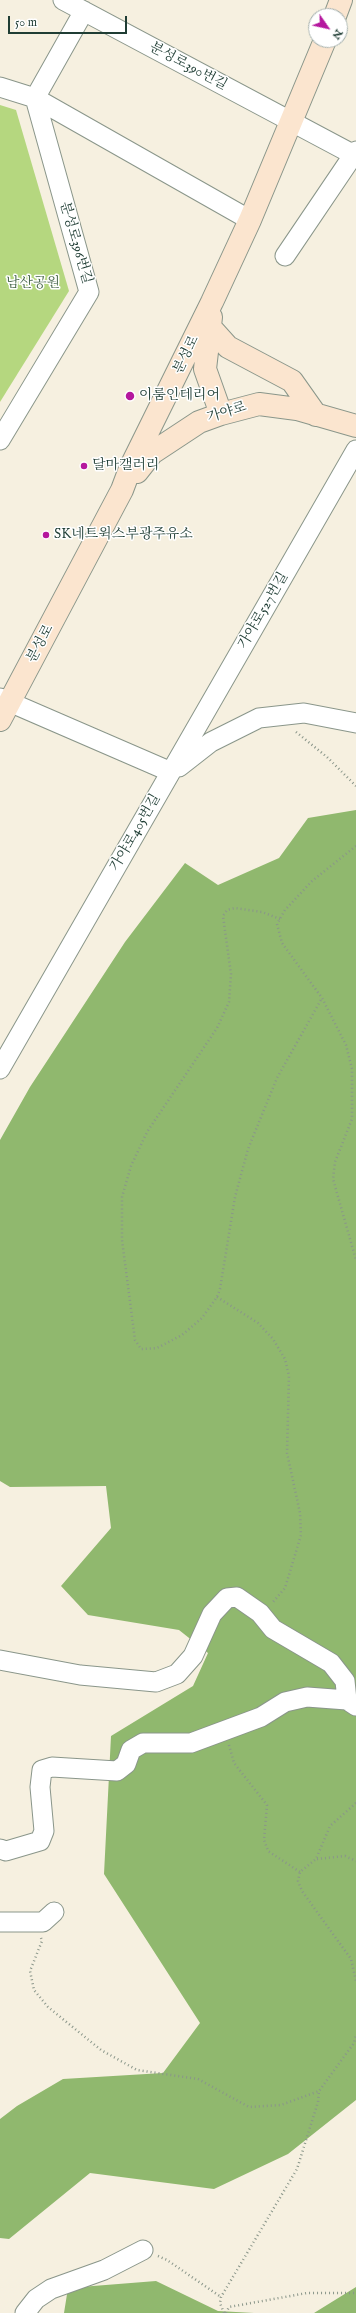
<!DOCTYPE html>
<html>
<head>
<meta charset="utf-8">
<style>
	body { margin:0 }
	#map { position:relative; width:356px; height:2313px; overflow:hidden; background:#f6f0e0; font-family:"IM FELL English",serif }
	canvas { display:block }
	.north { position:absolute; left:308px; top:8px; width:40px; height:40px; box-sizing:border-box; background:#fff; border:1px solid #a5b1ae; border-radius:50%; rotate:124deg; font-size:11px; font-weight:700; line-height:16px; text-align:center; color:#1f3d34 }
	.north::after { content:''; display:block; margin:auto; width:14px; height:18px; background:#b5179e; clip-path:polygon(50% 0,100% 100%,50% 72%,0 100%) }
	.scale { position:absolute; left:8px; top:16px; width:119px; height:18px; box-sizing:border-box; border:2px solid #1f3d34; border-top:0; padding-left:5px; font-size:12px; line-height:14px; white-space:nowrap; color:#1f3d34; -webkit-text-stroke:3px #fff; paint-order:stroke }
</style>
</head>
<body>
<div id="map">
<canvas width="356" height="2313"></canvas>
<div class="north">N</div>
<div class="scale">50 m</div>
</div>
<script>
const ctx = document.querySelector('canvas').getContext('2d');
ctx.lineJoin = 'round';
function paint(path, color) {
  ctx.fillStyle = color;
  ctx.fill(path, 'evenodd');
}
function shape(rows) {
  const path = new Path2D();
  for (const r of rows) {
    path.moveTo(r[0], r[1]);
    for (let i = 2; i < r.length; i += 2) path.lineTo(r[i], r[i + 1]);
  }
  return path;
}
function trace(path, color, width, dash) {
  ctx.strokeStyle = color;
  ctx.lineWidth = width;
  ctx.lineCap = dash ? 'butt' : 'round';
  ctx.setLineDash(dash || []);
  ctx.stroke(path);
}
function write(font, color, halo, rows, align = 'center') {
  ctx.font = font + ' "IM FELL English","Noto Serif KR",serif';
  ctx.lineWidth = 3;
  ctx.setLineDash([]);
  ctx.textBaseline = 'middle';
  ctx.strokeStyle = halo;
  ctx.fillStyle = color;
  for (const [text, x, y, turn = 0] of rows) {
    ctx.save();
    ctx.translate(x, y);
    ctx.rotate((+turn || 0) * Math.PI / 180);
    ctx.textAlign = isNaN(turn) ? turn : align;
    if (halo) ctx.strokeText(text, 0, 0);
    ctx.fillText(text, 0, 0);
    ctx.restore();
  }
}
const green = shape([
	[0,105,16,110,69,291,0,402]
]);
const forest = shape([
	[356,810,356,2100,288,2154,214,2189,90,2173,9,2239,0,2238,0,2119,17,2106,63,2079,163,2073,200,2023,104,1874,111,1736,193,1686,208,1653,179,1630,88,1615,61,1586,111,1528,106,1486,10,1487,0,1481,0,1140,30,1087,125,942,185,863,218,885,279,858,308,818],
	[156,2281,218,2311,254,2313,64,2313,68,2288],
	[356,2287,356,2313,314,2313]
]);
const path = shape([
	[296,732,327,757,356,786],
	[356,846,312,881,285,910,277,924,282,943,322,998,346,1045,352,1069,352,1119,335,1162,333,1179,356,1260],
	[280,919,262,912,235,908,227,910,223,916,231,974,229,1002,217,1028,147,1132,131,1166,122,1197,122,1240,135,1340,141,1349,157,1348,182,1335,202,1318,217,1297,220,1289,235,1197,248,1149,277,1078,322,998],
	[217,1297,258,1323,273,1339,285,1359,289,1376,287,1453,300,1513,301,1535,285,1588,273,1602],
	[229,1745,234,1763,267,1805,264,1840,268,1851,300,1872],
	[356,1803,330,1826,316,1859,300,1872,298,1881,302,1891,351,1959,356,1981],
	[317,1859,345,1856,356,1861],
	[41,1938,42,1941,30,1971,34,1990,48,2007,101,2050,137,2070,198,2079,249,2107,281,2105,319,2091],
	[158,2256,167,2260,221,2297],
	[224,2313,220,2303,221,2297,297,2169,318,2102,319,2091,354,2043,356,2035],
	[226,2313,229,2307,307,2293,356,2293]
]);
const street = shape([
	[63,0,356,156],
	[0,87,35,98,250,220],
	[285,256,356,151],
	[0,440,89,292,35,98,84,11],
	[0,698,171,772],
	[179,767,211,742,259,718,304,713,356,723],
	[0,1069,356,450],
	[0,1660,80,1675,156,1682,177,1674,193,1656,212,1614,227,1598,237,1597,260,1613,273,1629,331,1663,345,1681,347,1700],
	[0,1849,6,1851,40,1841,44,1831,40,1787,42,1770,52,1767,117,1771,126,1764,131,1750,143,1743,191,1743,261,1717,285,1702,307,1697,347,1700,356,1706],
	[0,1922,43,1922,54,1912],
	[25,2313,36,2299,51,2289,104,2270,143,2250]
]);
const secondary = shape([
	[335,16,341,0],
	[211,317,205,369,221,414],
	[210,327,228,347,292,381,316,415],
	[137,472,152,453,199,422,221,414,259,404,297,409,356,426],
	[0,720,122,490,131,466,212,302,250,220,325,40]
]);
const markers = [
	[130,396,5,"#b5179e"],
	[84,466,4,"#b5179e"],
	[46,535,4,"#b5179e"]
];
const streetNames = [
	["분성로390번길",188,67,28],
	["분성로396번길",75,243,74],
	["분성로",187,355,-64],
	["가야로",227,413,-17],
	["가야로527번길",264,611,-60],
	["분성로",41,644,-62],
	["가야로405번길",136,833,-60]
];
const parkNames = [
	["남산공원",33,284]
];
const poiNames = [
	["이룸인테리어",139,396],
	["달마갤러리",92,466],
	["SK네트윅스부광주유소",54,535]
];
paint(green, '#b5d77f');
paint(forest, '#90b86e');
trace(street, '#8a968a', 21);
trace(secondary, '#8a968a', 24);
trace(path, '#8a968a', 2.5, [1, 3]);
trace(street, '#fff', 19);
trace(secondary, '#fbe5cf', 22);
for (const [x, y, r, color] of markers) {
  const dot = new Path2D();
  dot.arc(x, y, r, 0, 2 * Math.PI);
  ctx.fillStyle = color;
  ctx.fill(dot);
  trace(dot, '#fff', 1.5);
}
write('14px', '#1f3d34', '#fff', streetNames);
write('14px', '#446447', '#fff', parkNames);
write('14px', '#1f3d34', '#fff', poiNames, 'left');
</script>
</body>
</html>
